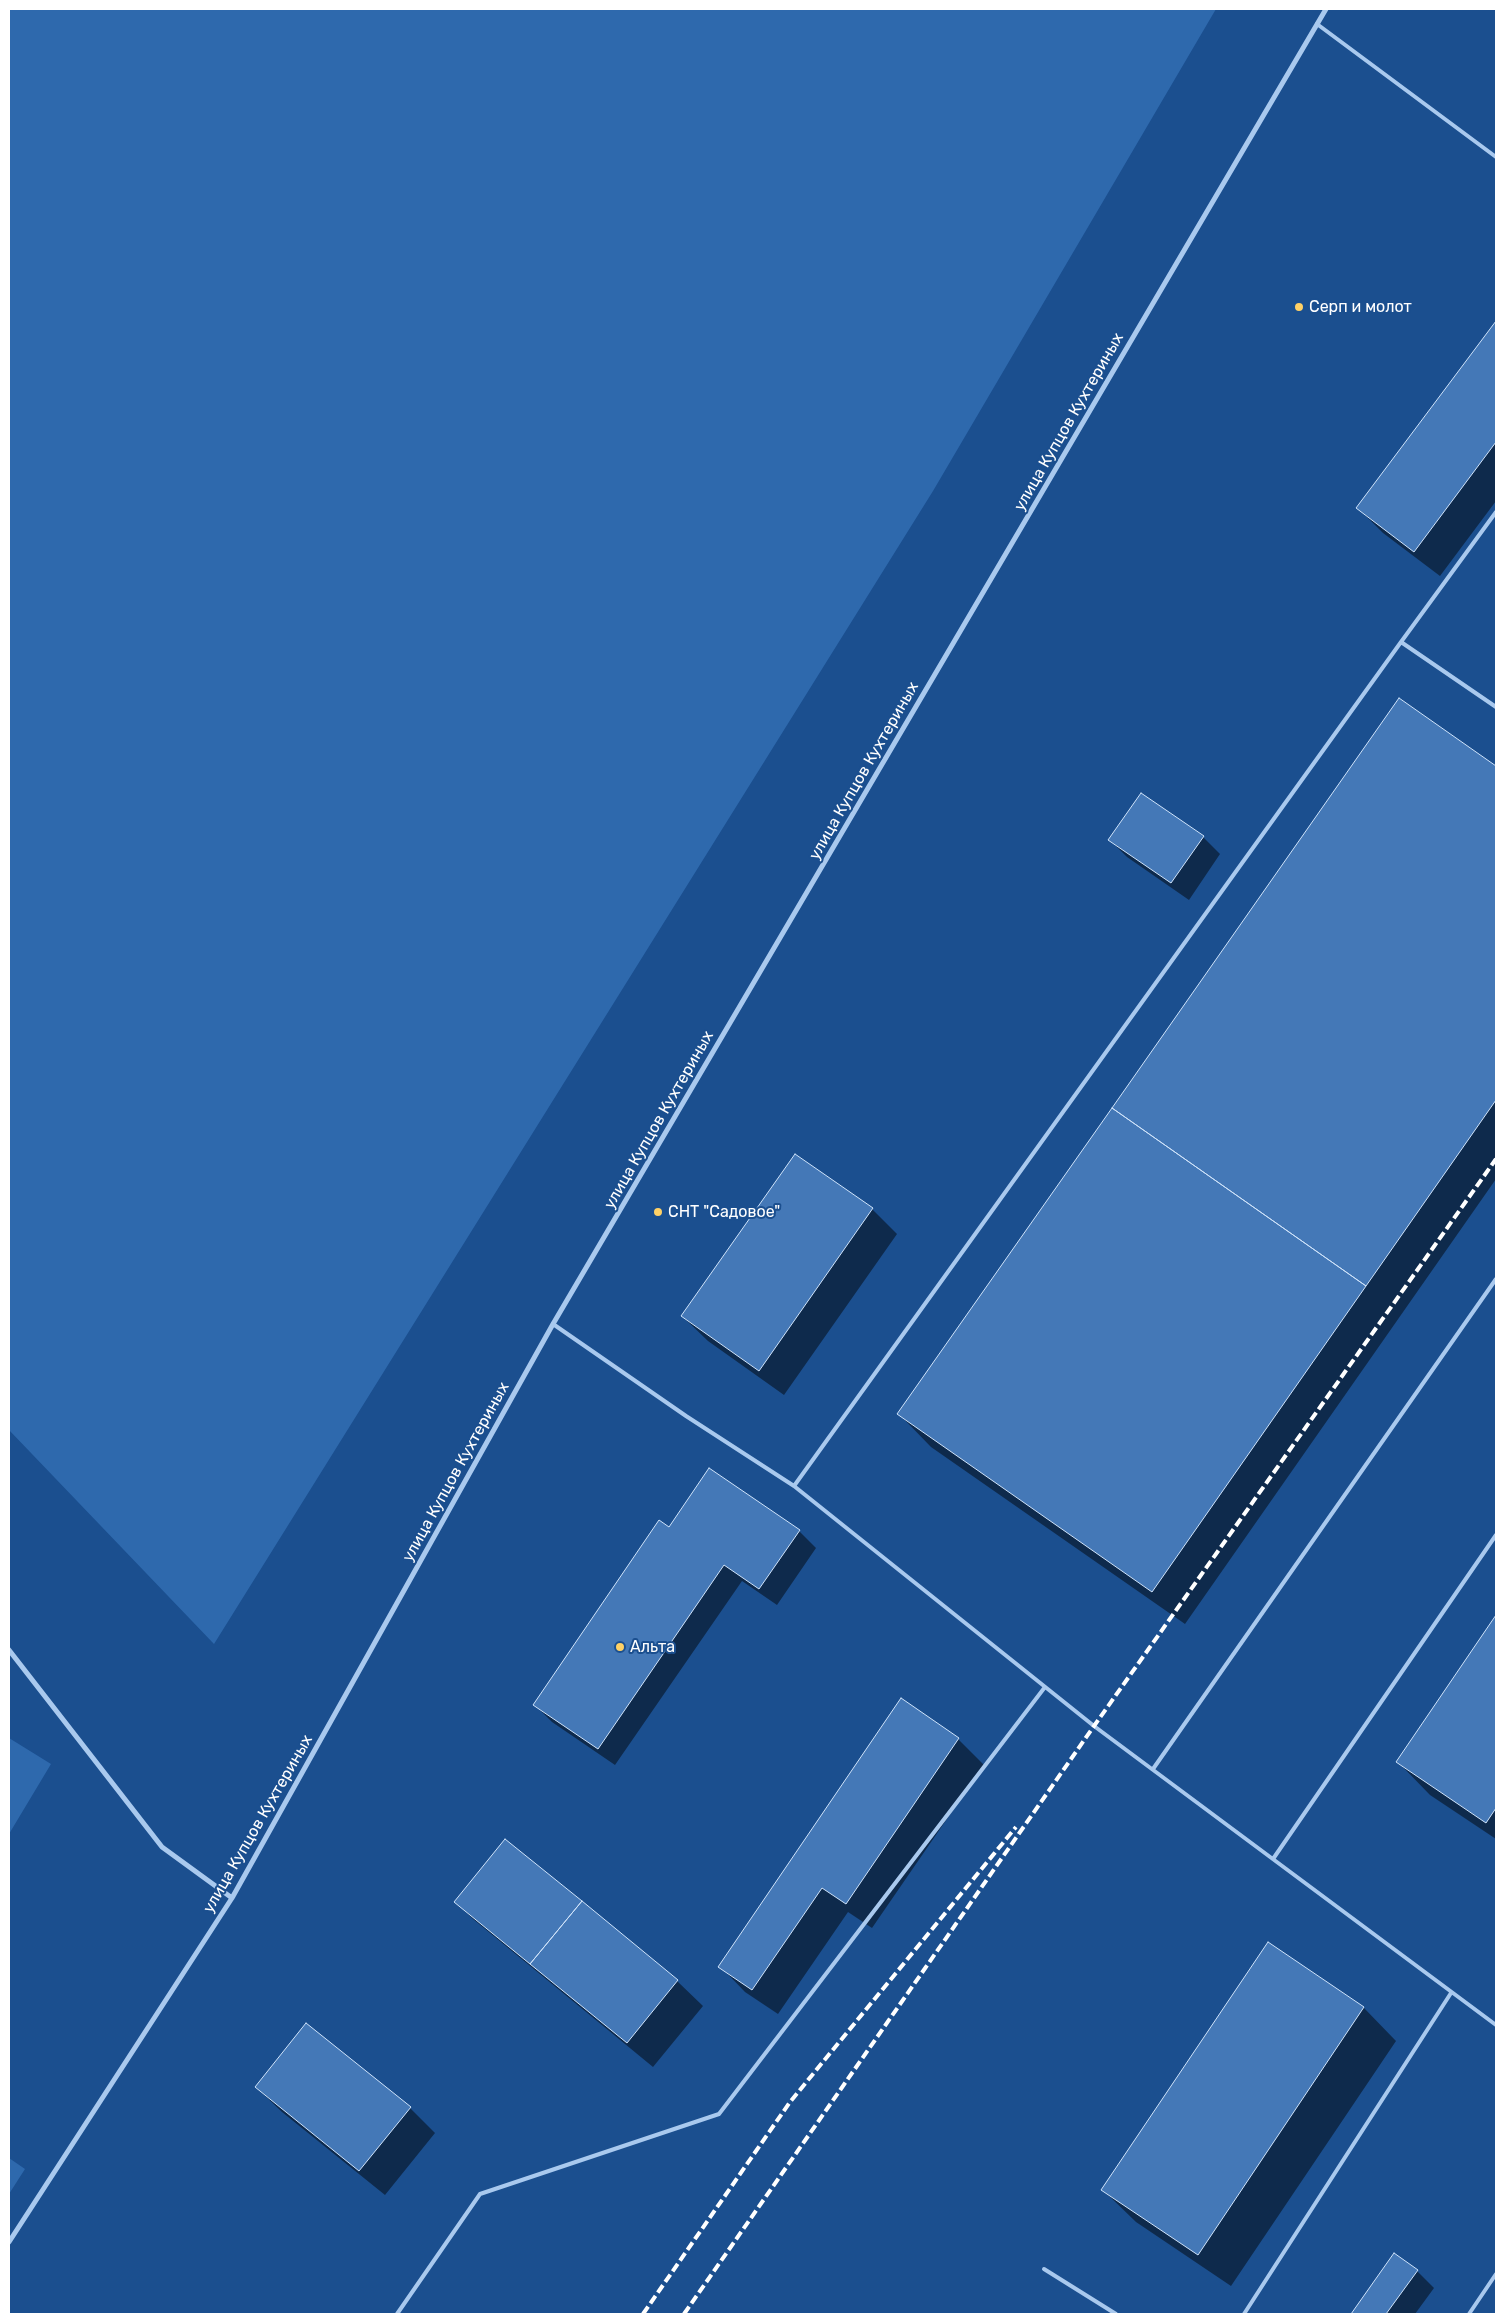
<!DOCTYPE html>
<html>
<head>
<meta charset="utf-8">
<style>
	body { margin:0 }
	#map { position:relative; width:1505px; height:2323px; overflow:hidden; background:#1b4f8f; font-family:Rubik,sans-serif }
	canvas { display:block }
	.frame { position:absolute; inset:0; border:10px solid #fff; pointer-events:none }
</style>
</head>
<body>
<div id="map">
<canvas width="1505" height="2323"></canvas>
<div class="frame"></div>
</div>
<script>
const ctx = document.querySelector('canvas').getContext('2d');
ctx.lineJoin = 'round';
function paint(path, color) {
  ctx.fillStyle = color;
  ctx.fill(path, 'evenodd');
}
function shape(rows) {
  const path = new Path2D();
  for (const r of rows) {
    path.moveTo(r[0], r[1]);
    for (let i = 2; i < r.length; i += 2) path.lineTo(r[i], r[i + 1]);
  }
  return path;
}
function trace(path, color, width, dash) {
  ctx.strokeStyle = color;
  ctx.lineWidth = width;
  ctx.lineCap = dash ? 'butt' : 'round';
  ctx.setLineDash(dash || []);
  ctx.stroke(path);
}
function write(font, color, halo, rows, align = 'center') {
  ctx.font = font + ' Rubik,sans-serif';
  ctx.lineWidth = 4;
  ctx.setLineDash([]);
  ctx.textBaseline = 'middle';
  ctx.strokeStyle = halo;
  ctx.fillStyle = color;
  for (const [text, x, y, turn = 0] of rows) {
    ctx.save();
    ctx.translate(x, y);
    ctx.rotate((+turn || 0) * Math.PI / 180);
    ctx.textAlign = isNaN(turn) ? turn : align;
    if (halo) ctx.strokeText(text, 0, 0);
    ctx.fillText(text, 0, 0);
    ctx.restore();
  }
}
const green = shape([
	[9,9,1216,9,933,491,214,1644,9,1430],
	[9,1738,51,1764,9,1834],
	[9,2158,25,2169,9,2194]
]);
const shadow = shape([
	[1496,323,1496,501,1440,576,1383,533,1358,508],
	[1399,700,1496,767,1496,1179,1185,1624,931,1447,899,1414],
	[1203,837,1220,854,1189,900,1127,857,1110,840],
	[872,1209,897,1234,784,1395,708,1341,682,1316],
	[669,1529,799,1531,816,1548,777,1605,742,1581,615,1765,552,1722,535,1705],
	[1496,1617,1496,1839,1430,1795,1398,1762],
	[902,1700,958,1739,984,1765,872,1928,848,1912,778,2014,745,1992,720,1966],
	[456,1902,583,1904,677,1981,703,2006,653,2067,473,1919],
	[1268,1944,1364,2008,1396,2041,1231,2286,1136,2222,1103,2190],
	[256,2087,410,2108,435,2133,385,2195,282,2112],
	[1394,2255,1417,2271,1434,2288,1415,2314,1352,2314]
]);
const building = shape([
	[1496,321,1496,442,1414,552,1356,508,1496,321],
	[1399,698,1496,766,1496,1100,1366,1286,1112,1108,1399,698],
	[1141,793,1204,836,1171,883,1108,840,1141,793],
	[1112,1108,1366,1286,1152,1592,897,1414,1112,1108],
	[795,1154,873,1208,759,1371,681,1316,795,1154],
	[709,1468,800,1530,759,1589,724,1565,598,1749,533,1705,659,1520,669,1527,709,1468],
	[1496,1615,1496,1808,1486,1823,1396,1762,1496,1615],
	[901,1698,959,1738,846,1904,822,1888,752,1990,718,1967,901,1698],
	[505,1839,582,1901,530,1964,454,1902,505,1839],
	[582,1901,678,1980,627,2043,530,1964,582,1901],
	[1268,1942,1364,2007,1198,2255,1101,2190,1268,1942],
	[306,2023,411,2107,359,2171,255,2087,306,2023],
	[1394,2253,1418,2270,1386,2314,1351,2314,1394,2253]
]);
const lane = shape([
	[1317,24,1496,157],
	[1401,642,1496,512],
	[553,1324,686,1416,794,1486,1094,1726,1496,2025],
	[794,1486,1401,642,1496,707],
	[1153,1769,1496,1279],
	[1273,1859,1496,1535],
	[1044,2269,1116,2314],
	[397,2314,480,2194,719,2114,1045,1687],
	[1244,2314,1451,1993],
	[1469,2314,1496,2274]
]);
const street = shape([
	[9,1650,162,1847,232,1898],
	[9,2242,232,1898,553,1324,1326,9]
]);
const rail = shape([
	[643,2314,790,2102,1016,1827],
	[684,2314,1094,1726,1496,1159]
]);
const markers = [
	[1299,307,5,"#ffd166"],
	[658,1212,5,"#ffd166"],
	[620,1647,5,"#ffd166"]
];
const poiNames = [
	["Серп и молот",1309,307],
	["СНТ \"Садовое\"",668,1212],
	["Альта",630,1647]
];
const streetNames = [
	["улица Купцов Кухтериных",1069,422,-60],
	["улица Купцов Кухтериных",864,771,-60],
	["улица Купцов Кухтериных",659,1120,-60],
	["улица Купцов Кухтериных",456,1472,-61],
	["улица Купцов Кухтериных",258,1824,-60]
];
paint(green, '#2e69ad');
paint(shadow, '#0007');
paint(building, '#4478b7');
trace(building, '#cfe3fa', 1);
trace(lane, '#a9c9ee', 4);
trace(street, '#a9c9ee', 5);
trace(rail, '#fff', 4, [9, 4]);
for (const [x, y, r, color] of markers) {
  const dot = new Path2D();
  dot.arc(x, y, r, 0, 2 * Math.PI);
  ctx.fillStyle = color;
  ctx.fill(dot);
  trace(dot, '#1b4f8f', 2);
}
write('16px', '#fff', '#1b4f8f', poiNames, 'left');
write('16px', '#fff', '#1b4f8f', streetNames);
</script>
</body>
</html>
